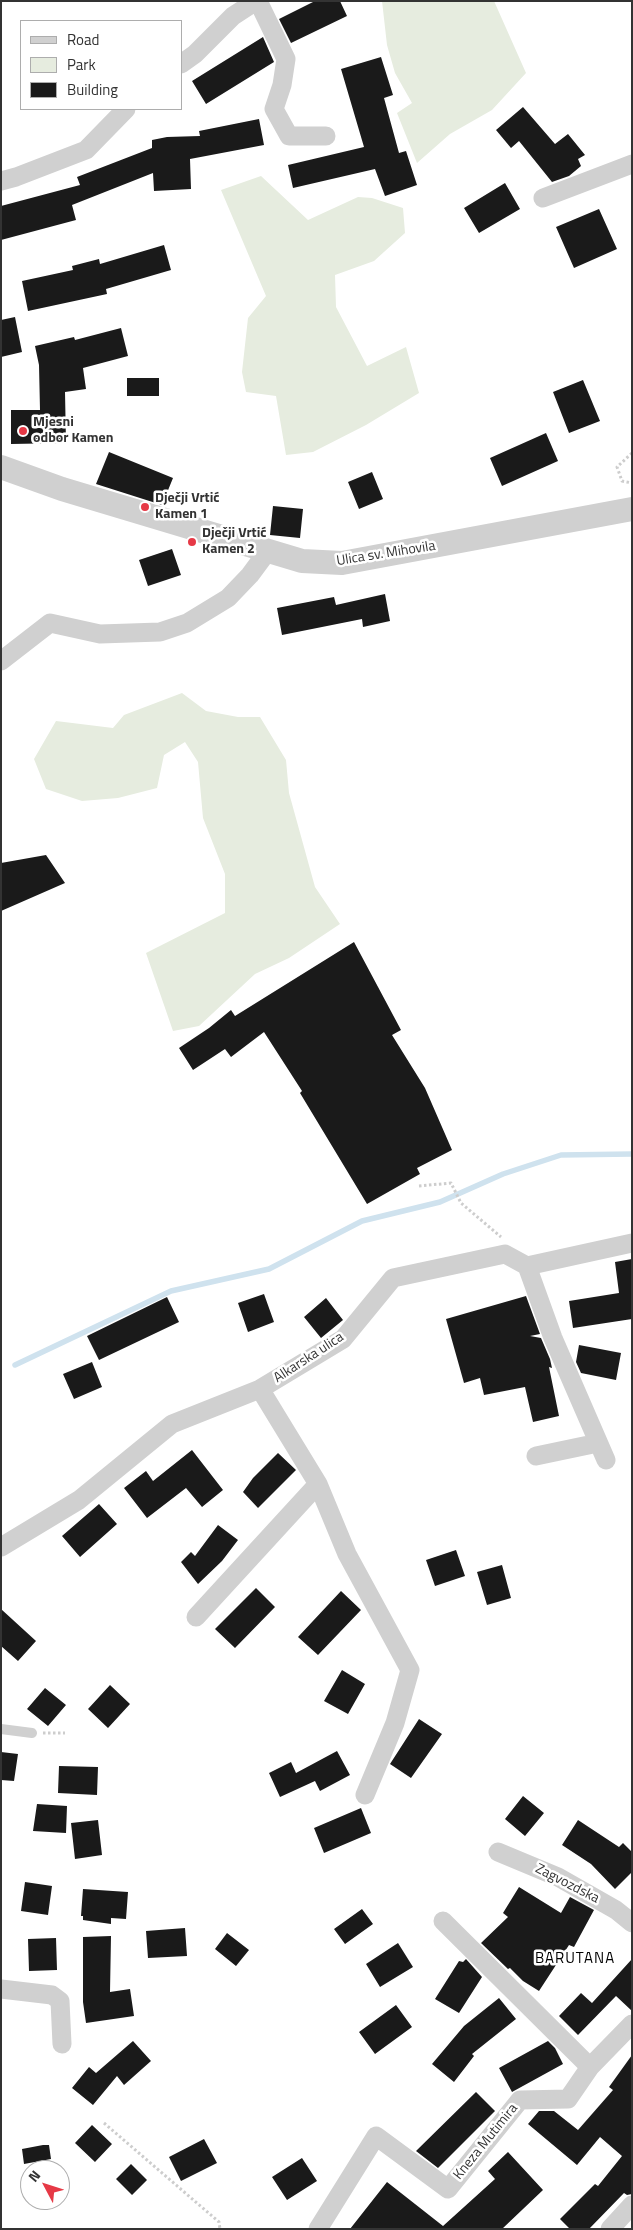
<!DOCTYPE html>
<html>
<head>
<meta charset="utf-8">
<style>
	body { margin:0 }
	#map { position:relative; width:633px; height:2230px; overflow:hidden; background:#fff; font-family:"Titillium Web",sans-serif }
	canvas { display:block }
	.frame { position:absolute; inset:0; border:2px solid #333; pointer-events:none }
	.legend { position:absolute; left:20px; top:20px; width:162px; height:90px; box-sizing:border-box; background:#fff; border:1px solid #adadad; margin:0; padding:6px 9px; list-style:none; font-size:15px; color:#333 }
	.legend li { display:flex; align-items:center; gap:10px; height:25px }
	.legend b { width:25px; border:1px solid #adadad }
	.north { position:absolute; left:20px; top:2160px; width:50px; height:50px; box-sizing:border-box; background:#fff; border:1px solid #adadad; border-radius:50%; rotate:310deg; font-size:14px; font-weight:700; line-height:20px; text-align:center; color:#333 }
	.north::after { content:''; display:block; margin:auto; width:18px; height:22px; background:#e63946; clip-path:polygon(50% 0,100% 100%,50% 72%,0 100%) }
</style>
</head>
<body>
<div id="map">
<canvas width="633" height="2230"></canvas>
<div class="frame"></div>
<ul class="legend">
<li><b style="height:6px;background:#d0d0d0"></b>Road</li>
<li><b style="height:14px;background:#e6ecdf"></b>Park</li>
<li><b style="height:14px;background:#1a1a1a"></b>Building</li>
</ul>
<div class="north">N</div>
</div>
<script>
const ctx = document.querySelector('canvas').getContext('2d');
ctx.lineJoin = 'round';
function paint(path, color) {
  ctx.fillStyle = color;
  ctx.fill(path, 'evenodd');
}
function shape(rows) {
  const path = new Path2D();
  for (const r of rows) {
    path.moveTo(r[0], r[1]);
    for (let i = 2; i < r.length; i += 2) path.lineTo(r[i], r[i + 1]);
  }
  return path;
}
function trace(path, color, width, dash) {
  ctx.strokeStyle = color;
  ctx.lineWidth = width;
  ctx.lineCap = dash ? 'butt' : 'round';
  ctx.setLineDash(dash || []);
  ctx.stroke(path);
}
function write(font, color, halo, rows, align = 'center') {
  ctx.font = font + ' "Titillium Web",sans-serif';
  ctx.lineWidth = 5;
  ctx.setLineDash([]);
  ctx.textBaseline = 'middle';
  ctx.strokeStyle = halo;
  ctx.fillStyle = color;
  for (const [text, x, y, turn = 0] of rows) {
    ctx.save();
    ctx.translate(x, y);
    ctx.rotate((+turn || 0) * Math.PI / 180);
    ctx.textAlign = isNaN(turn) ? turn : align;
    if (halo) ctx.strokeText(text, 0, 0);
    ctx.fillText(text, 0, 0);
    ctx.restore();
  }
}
const green = shape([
	[382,1,494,1,526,73,492,110,450,134,417,163,397,113,412,103,395,73,387,45],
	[261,176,308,220,358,197,372,198,403,208,405,233,374,261,335,275,336,307,367,366,406,347,419,393,366,425,313,452,286,455,276,396,246,392,242,372,248,318,266,296,221,190],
	[182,693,206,711,238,717,260,717,286,760,289,793,315,887,340,924,289,958,255,974,199,1026,173,1031,146,953,225,913,225,874,203,818,198,762,185,742,164,755,157,788,118,798,82,801,46,789,34,759,56,721,113,728,124,715]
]);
const stream = shape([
	[15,1365,171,1291,269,1269,362,1221,440,1202,503,1174,561,1155,632,1154]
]);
const building = shape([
	[315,1,340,1,347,16,291,43,279,19],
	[263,37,274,62,206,104,192,81],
	[381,57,393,95,384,98,399,153,406,151,417,185,385,196,375,169,293,188,288,165,364,147,341,69],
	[523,107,555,144,568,134,585,155,578,159,581,166,569,176,552,182,519,141,511,148,496,130],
	[259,119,264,145,190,159,191,189,154,191,153,173,72,205,76,220,1,240,1,206,80,185,77,177,152,148,152,140,167,137,200,136,199,131],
	[505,183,520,209,479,233,464,208],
	[599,209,617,249,574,268,556,227],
	[164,245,171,270,106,289,107,294,28,311,22,281,73,270,72,266,99,259,100,264],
	[15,317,22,352,1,357,1,320],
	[121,328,128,356,83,368,86,389,65,392,66,443,11,444,11,410,40,410,39,365,35,346,74,337,75,340],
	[127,378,159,378,159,396,127,396],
	[583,380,600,421,569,433,553,392],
	[546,433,558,461,502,486,490,458],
	[109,452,173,478,162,505,96,484],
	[372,472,383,499,359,509,348,482],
	[273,506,303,509,300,538,270,535],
	[172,549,181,575,148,586,139,560],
	[385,594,390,621,363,627,362,619,282,635,277,608,334,597,336,605],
	[46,855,65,883,1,911,1,863],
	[354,942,401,1030,392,1035,425,1088,452,1150,417,1168,420,1174,367,1204,300,1093,302,1091,264,1032,231,1057,225,1049,193,1070,179,1048,209,1028,231,1010,235,1016],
	[632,1259,632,1319,573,1328,569,1301,619,1293,615,1262],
	[264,1294,274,1322,248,1332,238,1303],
	[526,1296,540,1334,530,1336,541,1338,550,1359,552,1368,549,1367,559,1416,533,1422,525,1387,484,1395,480,1378,464,1383,446,1319],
	[167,1297,179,1322,99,1360,87,1336],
	[326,1298,343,1320,321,1338,304,1317],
	[579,1345,621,1353,616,1380,581,1373,576,1362],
	[92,1362,102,1387,74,1399,63,1374],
	[192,1450,223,1490,202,1507,186,1488,147,1518,124,1488,146,1471,153,1481],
	[278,1453,296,1470,258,1508,243,1492,253,1478],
	[99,1504,117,1524,80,1557,62,1536],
	[218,1525,238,1540,222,1561,198,1584,181,1562,191,1552,195,1556],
	[456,1550,465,1576,435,1586,426,1560],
	[502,1565,511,1598,487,1605,477,1572],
	[256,1588,275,1607,235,1648,215,1629],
	[341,1591,361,1610,318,1655,298,1637],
	[1,1609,36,1641,18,1661,1,1646],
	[342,1670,365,1684,348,1714,324,1701],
	[110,1685,130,1704,108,1728,88,1709],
	[45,1688,66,1705,48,1726,27,1709],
	[419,1719,442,1734,411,1778,390,1764],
	[337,1751,350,1775,320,1791,315,1781,280,1797,269,1773,291,1762,296,1773],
	[1,1752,18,1754,14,1781,1,1780],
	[59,1766,98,1767,97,1795,58,1793],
	[523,1796,544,1813,525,1836,505,1819],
	[37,1804,67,1806,66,1833,33,1831],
	[361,1808,371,1833,324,1853,314,1828],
	[98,1820,102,1855,75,1859,71,1823],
	[578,1820,619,1847,623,1843,632,1852,632,1872,615,1889,591,1864,562,1845],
	[25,1882,52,1886,48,1915,21,1911],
	[519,1887,561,1913,570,1897,594,1910,574,1947,569,1945,539,1991,523,1981,510,1968,508,1969,481,1943,508,1917,503,1913],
	[83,1889,128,1892,126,1919,111,1918,111,1924,83,1920,83,1916,81,1916],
	[362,1909,373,1924,345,1944,334,1929],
	[185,1928,187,1956,148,1958,146,1931],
	[227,1933,249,1950,236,1966,215,1949],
	[111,1936,110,1992,130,1989,134,2016,86,2023,83,2002,83,1937],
	[56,1938,57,1970,29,1971,28,1939],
	[398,1943,413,1967,380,1987,366,1964],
	[466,1959,482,1977,459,2013,435,1999,459,1961,463,1962],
	[632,1959,632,2011,616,1996,578,2035,559,2016,581,1993,592,2003],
	[499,1998,516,2019,472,2054,474,2056,454,2082,432,2064,464,2026],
	[396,2005,412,2027,375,2054,359,2032],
	[133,2041,151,2061,124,2085,117,2076,93,2105,72,2088,89,2067,96,2073],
	[548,2041,555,2048,563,2064,512,2092,499,2068],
	[632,2055,632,2194,627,2195,624,2193,589,2229,570,2229,560,2219,595,2184,598,2186,622,2156,600,2137,577,2165,528,2124,539,2111,554,2111,578,2130,613,2090,609,2087],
	[476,2092,495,2111,438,2168,416,2151],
	[92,2125,112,2144,95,2162,75,2143],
	[204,2139,217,2163,181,2181,169,2157],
	[43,2145,49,2145,51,2159,24,2164,22,2149],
	[508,2152,543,2190,502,2229,350,2229,387,2182,443,2226,495,2179,488,2171],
	[302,2158,317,2181,287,2200,272,2177],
	[131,2164,147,2180,132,2195,116,2179]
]);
const path = shape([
	[632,453,617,467,622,481,632,483],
	[419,1186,451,1183,461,1203,501,1237],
	[43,1733,65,1733],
	[104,2123,219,2222,220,2229]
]);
const service = shape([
	[1,1729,32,1733]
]);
const minor = shape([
	[258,1,286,59,282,85,274,109,289,136,326,136],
	[181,64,195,54,233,16,256,1],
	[1,181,16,177,86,150,126,109],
	[543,198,632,164],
	[1,661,50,623,100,634,160,632,187,623,228,598,250,575,267,552],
	[527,1266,553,1338,606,1460],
	[260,1389,318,1484,347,1554,410,1670,395,1723,365,1795],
	[536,1456,598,1443],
	[1,1547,79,1500,172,1424,260,1389,343,1339,393,1278,505,1254,527,1266,632,1243],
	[196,1617,318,1484],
	[498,1852,558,1877,616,1910,632,1923],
	[443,1921,590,2067],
	[1,1989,52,1995,60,2001,62,2044],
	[318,2229,376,2136,448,2189,520,2100,568,2099,590,2067,632,2024],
	[610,2229,632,2205]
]);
const tertiary = shape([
	[1,467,62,489,302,561,342,563,632,509]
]);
const markers = [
	[23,431,5,"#e63946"],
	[145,507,5,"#e63946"],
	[192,542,5,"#e63946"]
];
const poiNames = [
	["Mjesni",33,423],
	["odbor Kamen",33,439],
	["Dječji Vrtić",155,499],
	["Kamen 1",155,515],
	["Dječji Vrtić",202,534],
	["Kamen 2",202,550]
];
const streetNames = [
	["Ulica sv. Mihovila",386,554,-9],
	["Alkarska ulica",309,1358,-33],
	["Zagvozdska",567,1884,27],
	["Kneza Mutimira",486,2142,-51]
];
const neighbourhoodNames = [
	["BARUTANA",575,1959]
];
paint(green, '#e6ecdf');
trace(stream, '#cfe2ee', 5.5);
paint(building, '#1a1a1a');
trace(path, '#cdcdcd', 3, [2.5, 2.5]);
trace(service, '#d0d0d0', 10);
trace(minor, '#d0d0d0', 19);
trace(tertiary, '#d0d0d0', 24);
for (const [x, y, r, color] of markers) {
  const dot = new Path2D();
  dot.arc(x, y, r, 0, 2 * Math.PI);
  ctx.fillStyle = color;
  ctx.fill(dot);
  trace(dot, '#fff', 2);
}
write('bold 14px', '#333', '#fff', poiNames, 'left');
write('14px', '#333', '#fff', streetNames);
ctx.letterSpacing = '1px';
write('15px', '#000', '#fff', neighbourhoodNames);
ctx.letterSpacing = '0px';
</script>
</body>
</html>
